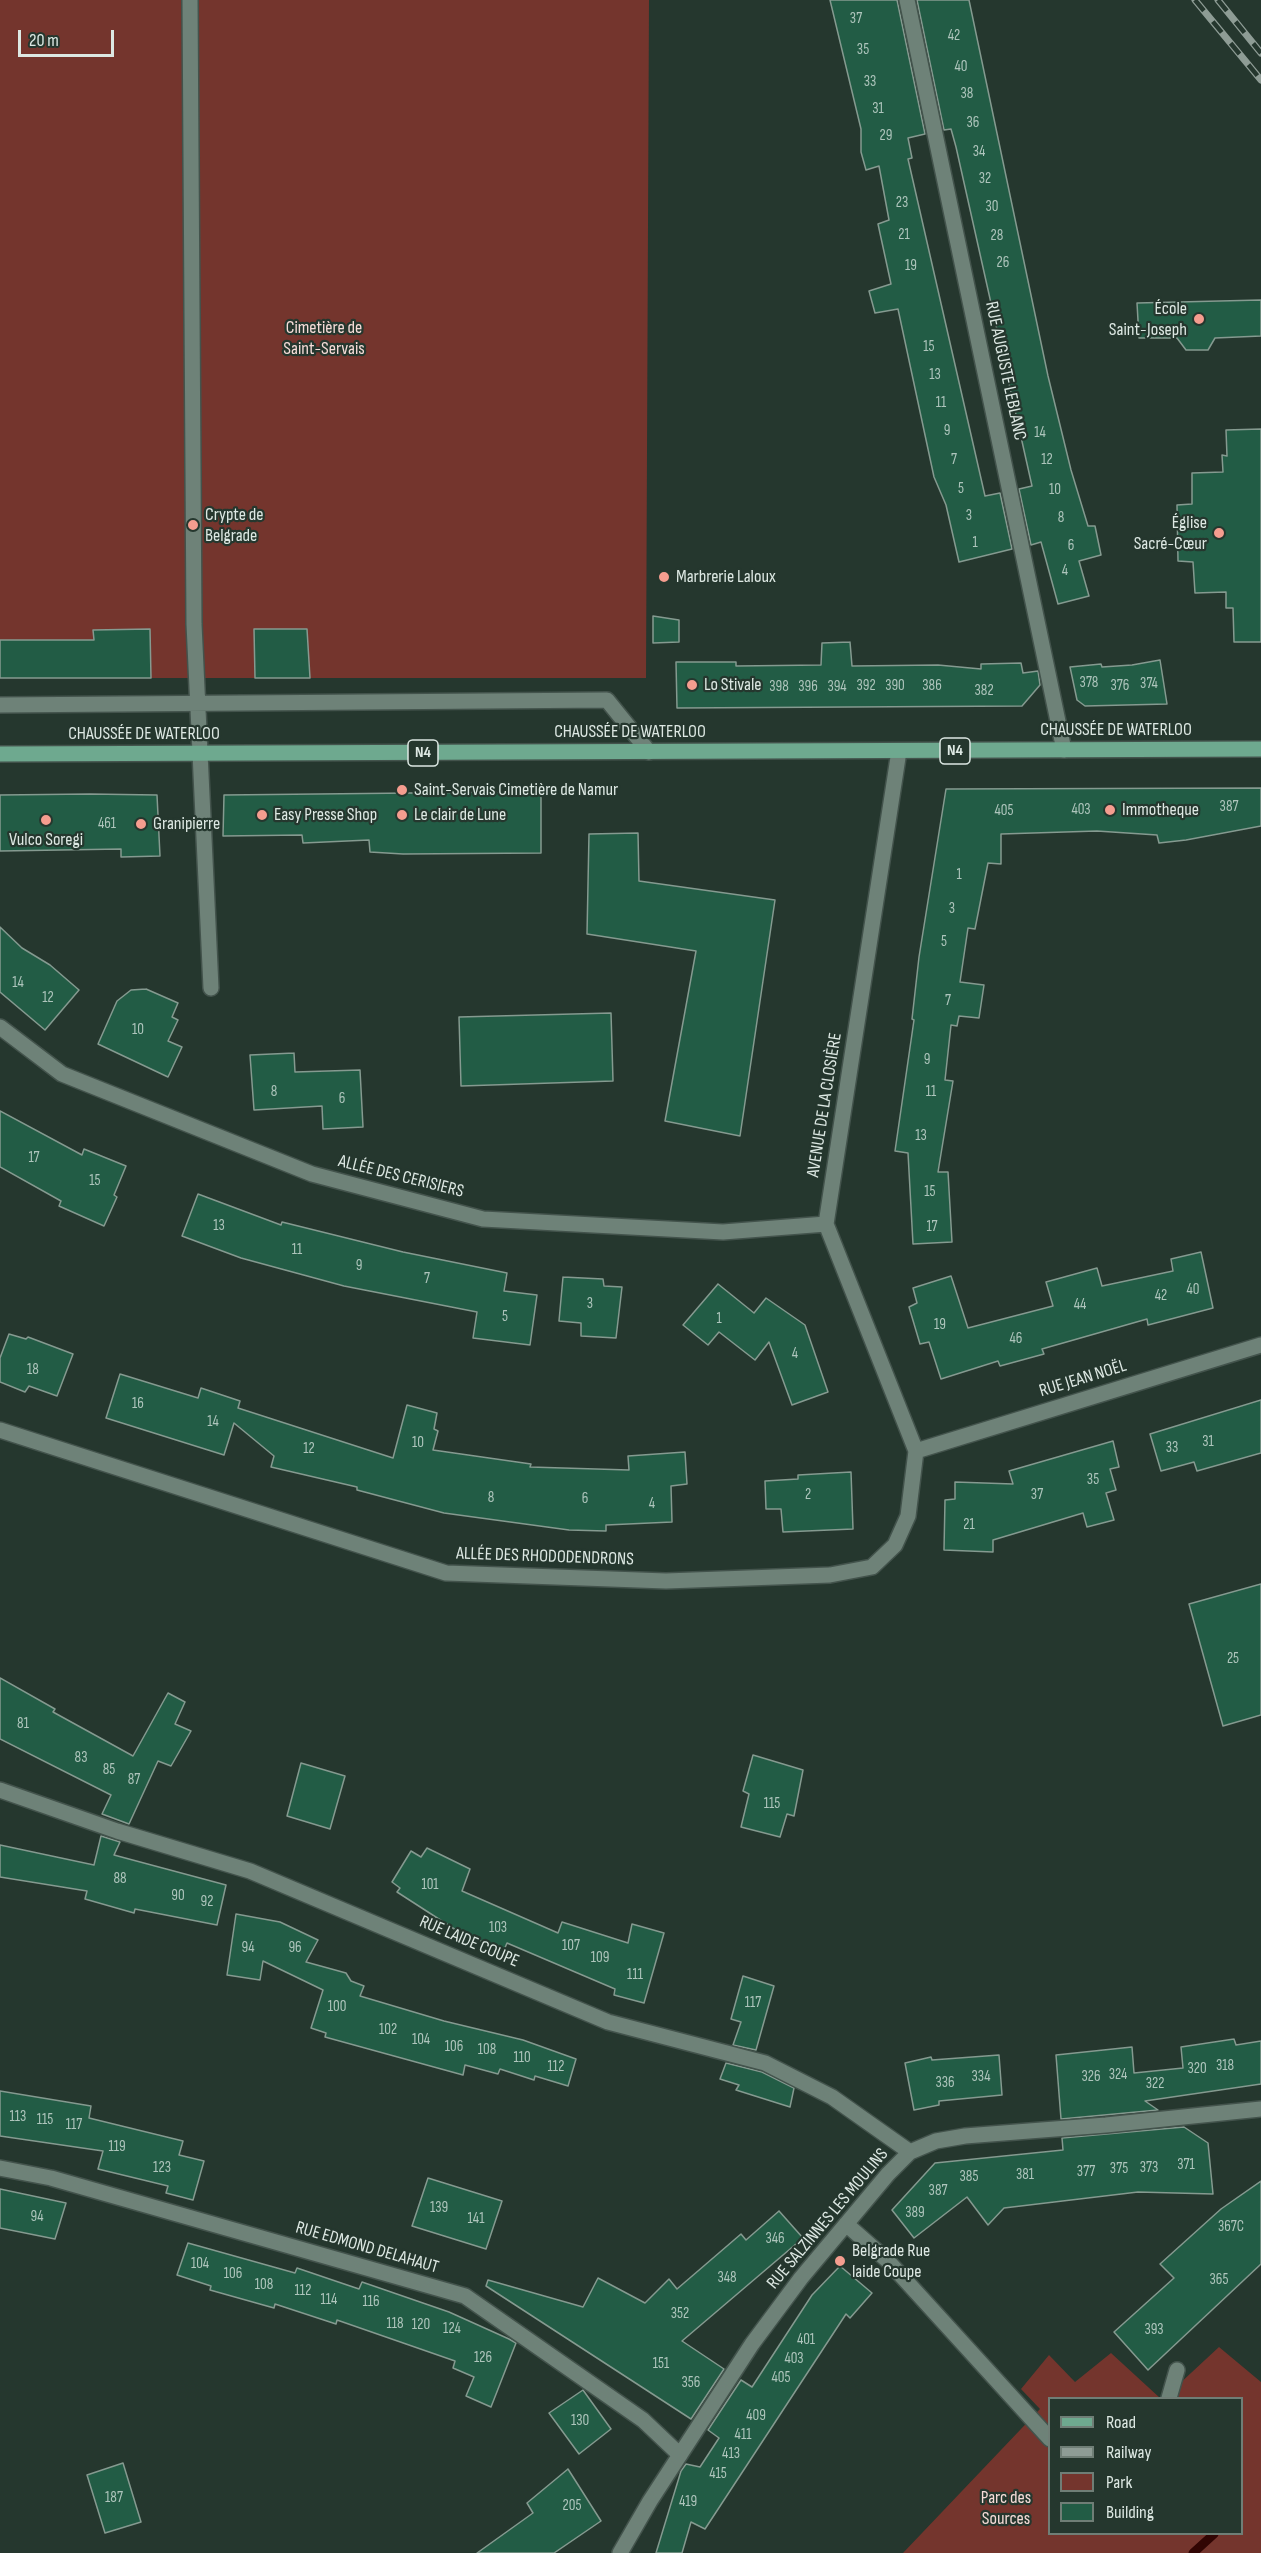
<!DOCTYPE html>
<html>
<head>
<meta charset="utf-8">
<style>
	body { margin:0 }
	#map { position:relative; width:1261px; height:2553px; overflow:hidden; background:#25372e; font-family:"Sofia Sans Condensed",sans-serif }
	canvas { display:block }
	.legend { position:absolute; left:1048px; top:2397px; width:195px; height:138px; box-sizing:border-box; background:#25372e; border:2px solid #6f7e76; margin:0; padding:8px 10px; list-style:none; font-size:18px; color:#dde8e3 }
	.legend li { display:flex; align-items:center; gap:12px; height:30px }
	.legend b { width:30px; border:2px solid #6f7e76 }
	.scale { position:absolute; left:18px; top:30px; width:96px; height:27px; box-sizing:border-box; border:3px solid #dde8e3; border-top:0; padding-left:8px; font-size:18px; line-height:21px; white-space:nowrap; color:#dde8e3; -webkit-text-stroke:4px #25372e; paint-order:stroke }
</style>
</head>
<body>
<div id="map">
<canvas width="1261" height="2553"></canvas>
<ul class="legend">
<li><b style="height:8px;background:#6ea98f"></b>Road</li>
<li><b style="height:8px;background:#8e9c95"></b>Railway</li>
<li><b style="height:16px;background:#74352d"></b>Park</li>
<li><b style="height:16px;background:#225c45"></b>Building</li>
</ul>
<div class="scale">20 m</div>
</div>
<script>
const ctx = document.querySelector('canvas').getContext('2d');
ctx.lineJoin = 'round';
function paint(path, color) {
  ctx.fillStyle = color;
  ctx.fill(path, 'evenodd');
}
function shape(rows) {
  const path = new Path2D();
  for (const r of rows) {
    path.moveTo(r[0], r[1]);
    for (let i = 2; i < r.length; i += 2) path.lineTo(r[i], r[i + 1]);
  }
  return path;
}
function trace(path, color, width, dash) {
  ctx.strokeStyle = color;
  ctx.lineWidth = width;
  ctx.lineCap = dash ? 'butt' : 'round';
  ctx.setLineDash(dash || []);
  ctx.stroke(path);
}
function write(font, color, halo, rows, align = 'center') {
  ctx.font = font + ' "Sofia Sans Condensed",sans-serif';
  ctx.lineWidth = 4.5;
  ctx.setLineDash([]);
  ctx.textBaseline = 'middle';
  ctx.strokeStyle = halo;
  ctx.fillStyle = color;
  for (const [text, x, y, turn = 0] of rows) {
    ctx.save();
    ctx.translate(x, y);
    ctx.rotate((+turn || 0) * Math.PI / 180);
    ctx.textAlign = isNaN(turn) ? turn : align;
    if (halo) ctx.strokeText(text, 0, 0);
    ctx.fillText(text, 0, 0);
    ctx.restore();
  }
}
const green = shape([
	[0,0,649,0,646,678,0,678],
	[1219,2347,1261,2382,1261,2553,903,2553,1040,2409,1021,2389,1049,2355,1075,2382,1111,2353,1160,2398,1050,2398,1050,2534,1242,2534,1242,2398,1164,2398]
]);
const stream = shape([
	[1193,2553,1214,2534]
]);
const building = shape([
	[830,0,897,0,925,134,908,138,912,158,908,159,985,496,1000,493,1012,549,959,562,946,505,934,477,898,309,875,313,869,291,891,284,878,224,889,220,879,166,866,170,861,152,861,129,830,0],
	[917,0,969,0,1048,376,1071,470,1088,526,1095,526,1101,555,1079,561,1089,596,1058,604,1041,542,1031,545,1019,489,1032,486,956,147,951,129,944,130,917,0],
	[1261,300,1261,336,1215,338,1208,350,1186,350,1177,338,1139,338,1137,303,1261,300],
	[1261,429,1261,642,1234,642,1233,608,1226,608,1226,592,1195,593,1193,562,1178,561,1177,505,1192,504,1192,473,1223,472,1222,455,1227,456,1226,430,1261,429],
	[653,616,679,620,679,642,653,643,653,616],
	[150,629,151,678,0,678,0,640,94,640,93,630,150,629],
	[254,629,307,629,310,678,255,678,254,629],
	[850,642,852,666,938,665,981,669,981,664,1021,663,1023,673,1038,671,1040,685,1022,706,677,708,676,662,736,662,736,666,821,665,822,643,850,642],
	[1160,660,1167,704,1085,706,1077,700,1070,667,1101,664,1102,667,1132,665,1160,660],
	[1261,788,1261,826,1186,840,1159,843,1157,835,1097,831,1001,834,1001,864,988,863,975,929,968,928,960,982,984,985,979,1018,959,1016,957,1026,951,1025,945,1080,953,1081,938,1172,948,1172,952,1242,913,1244,908,1153,895,1151,914,1020,912,1019,919,957,946,789,1261,788],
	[505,792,541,793,541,853,403,854,370,852,369,840,303,843,302,835,223,836,224,795,505,792],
	[90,794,157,795,160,856,121,857,121,849,0,851,0,795,90,794],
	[638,833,639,881,775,900,740,1136,665,1121,696,951,587,934,589,834,638,833],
	[0,927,22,948,50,965,79,990,45,1030,0,992,0,927],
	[146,989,178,1003,172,1017,178,1020,168,1041,182,1047,168,1077,98,1044,117,1001,131,990,146,989],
	[611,1013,613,1081,461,1086,459,1017,611,1013],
	[294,1053,295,1072,360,1070,363,1127,323,1129,322,1106,254,1110,250,1055,294,1053],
	[0,1111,82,1155,84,1149,126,1166,114,1195,117,1197,104,1226,59,1206,61,1201,0,1167,0,1111],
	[198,1194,281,1225,282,1222,403,1252,507,1273,504,1291,537,1295,530,1345,473,1338,477,1312,344,1286,241,1258,182,1236,198,1194],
	[1201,1252,1213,1308,1148,1325,1147,1319,1042,1349,1044,1354,1000,1366,998,1361,941,1379,929,1342,920,1344,909,1307,917,1303,913,1288,951,1276,968,1328,1053,1306,1046,1282,1097,1268,1102,1286,1173,1271,1171,1259,1201,1252],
	[563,1277,603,1279,604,1286,622,1287,616,1338,581,1336,581,1323,559,1321,563,1277],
	[718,1284,754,1313,766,1298,805,1325,828,1392,792,1405,769,1342,755,1360,719,1332,708,1345,683,1325,718,1284],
	[9,1334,26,1339,28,1337,73,1354,57,1396,29,1386,25,1392,0,1382,0,1358,9,1334],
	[120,1374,198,1398,201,1388,240,1401,238,1408,393,1458,407,1405,437,1413,434,1429,438,1431,433,1450,531,1464,530,1467,629,1470,628,1456,685,1452,687,1484,671,1486,672,1522,606,1525,606,1531,569,1530,444,1513,357,1490,357,1487,271,1467,274,1456,234,1423,224,1455,106,1418,120,1374],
	[1261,1400,1261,1453,1197,1471,1194,1462,1161,1471,1150,1434,1261,1400],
	[1113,1441,1119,1467,1110,1469,1116,1490,1106,1493,1114,1520,1087,1527,1083,1513,993,1540,993,1552,944,1550,945,1500,955,1499,955,1482,1013,1484,1009,1471,1113,1441],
	[851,1472,853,1529,783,1532,781,1509,766,1509,765,1481,798,1479,798,1475,851,1472],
	[1261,1584,1261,1715,1223,1726,1189,1604,1261,1584],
	[0,1678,55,1709,53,1712,133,1756,168,1693,185,1702,175,1724,191,1731,171,1766,158,1761,129,1824,102,1814,111,1795,0,1739,0,1678],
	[753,1755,803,1770,794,1816,787,1814,780,1837,741,1827,749,1794,743,1791,753,1755],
	[301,1763,345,1776,330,1829,287,1816,301,1763],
	[101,1836,120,1842,114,1855,226,1885,217,1925,135,1909,134,1913,85,1899,87,1891,0,1877,0,1845,94,1865,101,1836],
	[427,1848,470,1869,462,1891,558,1933,562,1922,628,1943,632,1924,664,1933,644,2003,614,1995,615,1989,507,1943,504,1950,459,1932,397,1892,400,1888,392,1882,411,1851,421,1857,427,1848],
	[236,1914,280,1922,318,1940,306,1962,346,1973,351,1981,364,1986,360,1996,444,2021,523,2040,576,2059,568,2086,535,2076,534,2080,500,2069,498,2074,465,2065,463,2075,325,2037,326,2033,311,2028,323,1990,263,1961,260,1980,227,1975,236,1914],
	[743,1976,774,1986,756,2050,733,2045,741,2022,731,2019,743,1976],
	[1234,2039,1236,2045,1261,2041,1261,2084,1145,2101,1158,2110,1061,2119,1056,2055,1132,2047,1134,2073,1183,2068,1181,2047,1234,2039],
	[999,2055,1002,2095,939,2101,939,2105,914,2110,905,2063,931,2057,932,2060,999,2055],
	[726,2063,762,2072,794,2088,790,2107,736,2090,739,2085,720,2079,726,2063],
	[0,2091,91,2106,89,2118,183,2141,179,2155,204,2161,193,2200,166,2193,168,2186,98,2169,103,2151,0,2136,0,2091],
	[1184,2127,1208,2143,1213,2194,1138,2192,1004,2208,988,2225,967,2197,914,2238,892,2210,935,2163,1063,2150,1062,2138,1184,2127],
	[428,2178,502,2201,486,2249,412,2226,428,2178],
	[1261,2181,1261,2264,1148,2370,1114,2332,1174,2278,1160,2264,1221,2209,1261,2181],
	[0,2189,66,2203,55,2239,0,2228,0,2189],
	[779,2211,803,2238,682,2341,724,2369,691,2419,486,2286,488,2280,583,2307,598,2278,645,2303,669,2279,677,2289,741,2234,746,2240,779,2211],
	[188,2243,295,2273,297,2268,359,2289,362,2282,449,2312,509,2339,516,2343,491,2407,466,2396,474,2377,453,2368,455,2361,337,2320,336,2324,275,2304,274,2308,210,2290,211,2286,177,2275,188,2243],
	[840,2266,872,2293,850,2318,846,2314,705,2529,691,2522,682,2553,656,2553,681,2471,686,2464,700,2467,719,2438,708,2430,741,2380,752,2387,812,2295,840,2266],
	[583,2390,611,2429,579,2454,549,2413,583,2390],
	[123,2463,141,2522,105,2533,87,2475,123,2463],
	[568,2469,601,2521,554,2553,477,2553,533,2513,527,2503,568,2469]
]);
const minor = shape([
	[190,0,194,624,211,988],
	[907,0,1064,750],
	[0,705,607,700,649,752],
	[0,1027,62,1074,312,1174,483,1219,723,1232,826,1224],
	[0,1430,446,1573,666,1581,830,1575,872,1567,895,1545,908,1516,916,1451,826,1224,899,751],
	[916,1451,1261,1345],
	[0,1790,117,1831,250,1871,608,2022,765,2063,832,2097,910,2152],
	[0,2168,51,2178,465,2296,643,2420,680,2455],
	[846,2224,887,2260,1050,2439],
	[1169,2398,1177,2370],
	[620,2553,650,2501,752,2344,801,2278,888,2174,910,2152,936,2141,965,2136,1106,2125,1261,2109]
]);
const major = shape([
	[0,754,1261,749]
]);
const rail = shape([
	[1195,0,1261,80],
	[1218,0,1261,53]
]);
const markers = [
	[1199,319,6,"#f59d8f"],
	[193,525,6,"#f59d8f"],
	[1219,533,6,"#f59d8f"],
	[664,577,6,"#f59d8f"],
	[692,685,6,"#f59d8f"],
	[402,790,6,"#f59d8f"],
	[1110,810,6,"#f59d8f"],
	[262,815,6,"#f59d8f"],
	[402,815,6,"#f59d8f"],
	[46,820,6,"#f59d8f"],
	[141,824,6,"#f59d8f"],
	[840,2261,6,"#f59d8f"]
];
const numberNames = [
	["37",856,19],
	["42",954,36],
	["35",863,50],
	["40",961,67],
	["33",870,82],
	["38",967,94],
	["31",878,109],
	["36",973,123],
	["29",886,136],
	["34",979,152],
	["32",985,179],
	["23",902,203],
	["30",992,207],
	["21",904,235],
	["28",997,236],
	["26",1003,263],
	["19",911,266],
	["15",929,347],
	["13",935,375],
	["11",941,403],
	["9",947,431],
	["14",1040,433],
	["7",954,460],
	["12",1047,460],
	["5",961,489],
	["10",1055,490],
	["3",969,516],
	["8",1061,518],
	["1",975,543],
	["6",1071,546],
	["4",1065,571],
	["378",1089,683],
	["374",1149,684],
	["392",866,686],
	["390",895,686],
	["386",932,686],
	["376",1120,686],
	["398",779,687],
	["396",808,687],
	["394",837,687],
	["382",984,691],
	["387",1229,807],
	["403",1081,810],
	["405",1004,811],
	["461",107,824],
	["1",959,875],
	["3",952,909],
	["5",944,942],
	["14",18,983],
	["12",48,998],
	["7",948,1001],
	["10",138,1030],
	["9",927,1060],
	["8",274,1092],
	["11",931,1092],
	["6",342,1099],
	["13",921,1136],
	["17",34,1158],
	["15",95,1181],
	["15",930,1192],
	["13",219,1226],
	["17",932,1227],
	["11",297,1250],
	["9",359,1266],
	["7",427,1279],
	["40",1193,1290],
	["42",1161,1296],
	["3",590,1304],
	["44",1080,1305],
	["5",505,1317],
	["1",719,1319],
	["19",940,1325],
	["46",1016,1339],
	["4",795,1354],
	["18",33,1370],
	["16",138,1404],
	["14",213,1422],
	["31",1208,1442],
	["10",418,1443],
	["33",1172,1448],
	["12",309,1449],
	["35",1093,1480],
	["2",808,1495],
	["37",1037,1495],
	["8",491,1498],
	["6",585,1499],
	["4",652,1504],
	["21",969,1525],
	["25",1233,1659],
	["81",23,1724],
	["83",81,1758],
	["85",109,1770],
	["87",134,1780],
	["115",772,1804],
	["88",120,1879],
	["101",430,1885],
	["90",178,1896],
	["92",207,1902],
	["103",498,1928],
	["107",571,1946],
	["94",248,1948],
	["96",295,1948],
	["109",600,1958],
	["111",635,1975],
	["117",753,2003],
	["100",337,2007],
	["102",388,2030],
	["104",421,2040],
	["106",454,2047],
	["108",487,2050],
	["110",522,2058],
	["318",1225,2066],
	["112",556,2067],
	["320",1197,2069],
	["324",1118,2075],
	["334",981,2077],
	["326",1091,2077],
	["336",945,2083],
	["322",1155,2084],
	["113",18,2117],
	["115",45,2120],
	["117",74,2125],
	["119",117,2147],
	["371",1186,2165],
	["123",162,2168],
	["373",1149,2168],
	["375",1119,2169],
	["377",1086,2172],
	["381",1025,2175],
	["385",969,2177],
	["387",938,2191],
	["139",439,2208],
	["389",915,2213],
	["94",37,2217],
	["141",476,2219],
	["367C",1231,2227],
	["346",775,2239],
	["104",200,2264],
	["106",233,2274],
	["348",727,2278],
	["365",1219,2280],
	["108",264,2285],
	["112",303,2291],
	["114",329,2300],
	["116",371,2302],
	["352",680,2314],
	["118",395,2324],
	["120",421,2325],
	["124",452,2329],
	["393",1154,2330],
	["401",806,2340],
	["126",483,2358],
	["403",794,2359],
	["151",661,2364],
	["405",781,2378],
	["356",691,2383],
	["409",756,2416],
	["130",580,2421],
	["411",743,2435],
	["413",731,2454],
	["415",718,2474],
	["187",114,2498],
	["419",688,2502],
	["205",572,2506]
];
const shields = [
	[955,751,30],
	[423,753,30]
];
const shieldNames = [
	["N4",955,751],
	["N4",423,753]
];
const poiNames = [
	["École",1187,309,"right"],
	["Saint-Joseph",1187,330,"right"],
	["Crypte de",205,515],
	["Belgrade",205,536],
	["Église",1207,523,"right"],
	["Sacré-Cœur",1207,544,"right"],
	["Marbrerie Laloux",676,577],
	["Lo Stivale",704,685],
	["Saint-Servais Cimetière de Namur",414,790],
	["Immotheque",1122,810],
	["Easy Presse Shop",274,815],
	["Le clair de Lune",414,815],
	["Granipierre",153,824],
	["Vulco Soregi",46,840,"center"],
	["Belgrade Rue",852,2251],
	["laide Coupe",852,2272]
];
const parkNames = [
	["Cimetière de",324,328],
	["Saint-Servais",324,349],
	["Parc des",1006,2498],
	["Sources",1006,2519]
];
const streetNames = [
	["RUE AUGUSTE LEBLANC",1005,371,78],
	["CHAUSSÉE DE WATERLOO",1116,730],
	["CHAUSSÉE DE WATERLOO",630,732],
	["CHAUSSÉE DE WATERLOO",144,734],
	["AVENUE DE LA CLOSIÈRE",825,1105,-81],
	["ALLÉE DES CERISIERS",401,1177,14],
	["RUE JEAN NOËL",1083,1379,-17],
	["ALLÉE DES RHODODENDRONS",545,1557,2],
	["RUE LAIDE COUPE",469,1942,23],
	["RUE SALZINNES LES MOULINS",828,2219,-50],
	["RUE EDMOND DELAHAUT",367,2248,16]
];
paint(green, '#74352d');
trace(stream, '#310503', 9);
paint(building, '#225c45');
trace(building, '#859a90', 1.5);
trace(minor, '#43534c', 18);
trace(major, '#43534c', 18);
trace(minor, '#6e8278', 15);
trace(major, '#6ea98f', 15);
trace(rail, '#8e9c95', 7);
trace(rail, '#25372e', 4.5, [14]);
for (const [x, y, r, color] of markers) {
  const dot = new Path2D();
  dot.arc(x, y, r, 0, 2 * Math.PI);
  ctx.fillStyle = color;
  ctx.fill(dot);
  trace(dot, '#25372e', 2);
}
write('15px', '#aec5bc', null, numberNames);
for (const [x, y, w] of shields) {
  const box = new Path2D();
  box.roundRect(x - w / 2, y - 13, w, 26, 4.5);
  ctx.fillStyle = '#25372e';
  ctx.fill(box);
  trace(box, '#dde8e3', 1.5);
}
write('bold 16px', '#dde8e3', null, shieldNames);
write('18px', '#dde8e3', '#25372e', poiNames, 'left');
write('18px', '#f6dcd8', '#25372e', parkNames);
write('18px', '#dde8e3', '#25372e', streetNames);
</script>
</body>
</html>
